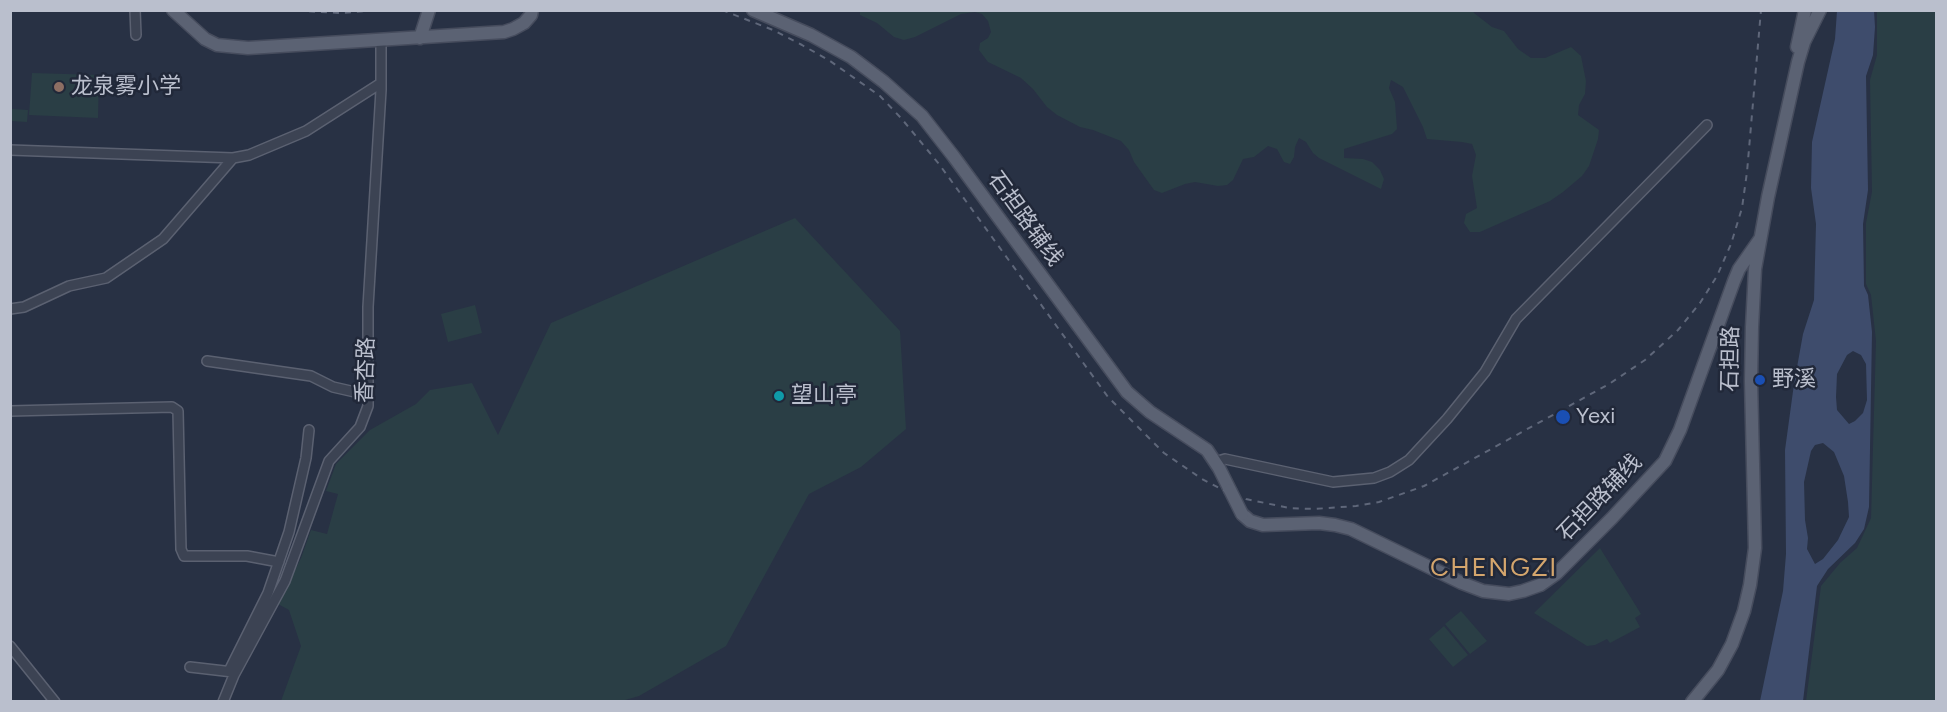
<!DOCTYPE html>
<html>
<head>
<meta charset="utf-8">
<style>
	body { margin:0 }
	#map { position:relative; width:1947px; height:712px; overflow:hidden; background:#283144; font-family:Figtree,sans-serif }
	canvas { display:block }
	.frame { position:absolute; inset:0; border:12px solid #babfcd; pointer-events:none }
</style>
</head>
<body>
<div id="map">
<canvas width="1947" height="712"></canvas>
<div class="frame"></div>
</div>
<script>
const ctx = document.querySelector('canvas').getContext('2d');
ctx.lineJoin = 'round';
function paint(path, color) {
  ctx.fillStyle = color;
  ctx.fill(path, 'evenodd');
}
function shape(rows) {
  const path = new Path2D();
  for (const r of rows) {
    path.moveTo(r[0], r[1]);
    for (let i = 2; i < r.length; i += 2) path.lineTo(r[i], r[i + 1]);
  }
  return path;
}
function trace(path, color, width, dash) {
  ctx.strokeStyle = color;
  ctx.lineWidth = width;
  ctx.lineCap = dash ? 'butt' : 'round';
  ctx.setLineDash(dash || []);
  ctx.stroke(path);
}
function write(font, color, halo, rows, align = 'center') {
  ctx.font = font + ' Figtree,"Noto Sans SC",sans-serif';
  ctx.lineWidth = 5;
  ctx.setLineDash([]);
  ctx.textBaseline = 'middle';
  ctx.strokeStyle = halo;
  ctx.fillStyle = color;
  for (const [text, x, y, turn = 0] of rows) {
    ctx.save();
    ctx.translate(x, y);
    ctx.rotate((+turn || 0) * Math.PI / 180);
    ctx.textAlign = isNaN(turn) ? turn : align;
    if (halo) ctx.strokeText(text, 0, 0);
    ctx.fillText(text, 0, 0);
    ctx.restore();
  }
}
const green = shape([
	[860,11,1473,11,1474,13,1492,27,1504,31,1518,49,1531,58,1545,58,1571,47,1581,56,1586,81,1585,94,1579,105,1578,115,1599,130,1598,139,1589,166,1582,176,1563,192,1550,201,1480,232,1470,232,1464,223,1466,214,1477,208,1472,176,1476,155,1472,144,1462,142,1427,139,1423,127,1403,87,1391,80,1389,88,1395,102,1397,129,1392,134,1344,149,1344,158,1363,159,1372,162,1380,170,1384,179,1381,189,1319,158,1313,153,1306,142,1299,138,1295,147,1294,157,1290,164,1284,162,1277,149,1268,146,1254,157,1243,159,1233,180,1227,185,1218,186,1195,182,1185,184,1162,193,1154,190,1134,162,1129,150,1121,141,1093,130,1080,127,1057,115,1047,107,1033,89,1021,78,988,62,979,50,980,43,988,38,991,32,988,21,982,14,975,12,961,14,915,37,904,40,894,37,877,23,860,15],
	[1877,11,1936,11,1936,701,1806,701,1821,586,1840,563,1857,548,1871,518,1876,341,1871,295,1866,284,1866,223,1872,192,1870,80,1877,55],
	[32,73,99,75,98,118,29,115],
	[12,109,28,110,27,122,11,121],
	[795,218,900,331,906,429,861,467,809,494,726,646,639,696,618,702,281,701,301,646,289,610,278,604,301,558,311,530,327,534,338,494,326,491,336,464,370,430,416,404,430,390,472,383,498,435,551,323],
	[475,305,482,333,448,342,441,314],
	[1600,548,1641,614,1635,618,1640,627,1610,643,1607,639,1595,645,1587,646,1534,613],
	[1461,611,1487,641,1470,654,1445,624],
	[1444,626,1468,655,1453,667,1429,639]
]);
const water = shape([
	[1837,11,1874,11,1875,27,1873,55,1866,76,1868,190,1863,224,1864,286,1868,295,1872,332,1869,507,1864,529,1855,543,1828,569,1817,586,1803,701,1760,701,1783,591,1786,554,1785,450,1794,384,1803,334,1814,300,1816,224,1811,188,1812,142,1835,39],
	[1853,351,1861,355,1866,364,1867,400,1863,413,1855,421,1849,424,1837,410,1836,397,1837,374,1847,355],
	[1823,443,1834,452,1844,476,1848,502,1849,517,1838,540,1823,559,1815,564,1807,549,1808,538,1805,520,1804,482,1811,451,1815,445]
]);
const minor = shape([
	[135,10,136,35],
	[10,150,233,158,249,155,306,131,381,83],
	[10,309,24,307,69,286,106,278,163,239,233,158],
	[207,361,311,376,333,387,368,395],
	[10,411,172,407,178,411,181,549,184,556,247,556,279,562],
	[1215,462,1225,459,1333,482,1374,478,1390,472,1409,460,1447,419,1485,372,1516,319,1707,125],
	[10,646,55,702],
	[190,667,233,672],
	[229,671,268,593,289,532,306,458,309,430],
	[223,702,234,675,285,581,329,461,360,427,368,406,368,307,381,90,381,41]
]);
const major = shape([
	[173,10,205,39,217,45,248,48,504,32,513,29,524,23,531,15,532,10],
	[753,10,811,35,851,57,884,82,922,116,954,157,1127,392,1150,412,1207,450,1219,468,1230,490],
	[420,38,429,10],
	[1797,47,1805,10],
	[1242,514,1250,521,1263,525,1319,523,1335,525,1351,529,1462,583,1483,591,1509,594,1523,591,1540,585,1557,573,1612,518,1665,461,1680,430,1734,281,1739,269,1760,239],
	[1692,702,1718,670,1732,644,1744,611,1750,585,1755,548,1751,381,1752,327,1755,269,1768,197,1798,62,1804,42,1820,10]
]);
const rail = shape([
	[285,10,340,13,380,10],
	[722,10,773,30,802,45,830,61,880,96,901,118,939,164,1108,397,1164,453,1202,479,1223,490,1246,499,1289,508,1314,509,1356,506,1379,502,1424,486,1609,384,1645,360,1678,330,1700,303,1717,276,1731,244,1742,208,1747,172,1761,10]
]);
const majorBridge = shape([
	[1230,490,1242,514]
]);
const markers = [
	[59,87,6,"#8d6e63"],
	[1760,380,6,"#1a4fb4"],
	[779,396,6,"#0f9aa8"],
	[1563,417,8,"#1a4fb4"]
];
const poiNames = [
	["龙泉雾小学",71,87],
	["野溪",1772,380],
	["望山亭",791,396],
	["Yexi",1576,417]
];
const streetNames = [
	["石担路辅线",1025,219,54],
	["石担路",1731,359,-89],
	["香杏路",366,370,-88],
	["石担路辅线",1600,498,-46]
];
const quarterNames = [
	["CHENGZI",1494,568]
];
paint(green, '#2a3e45');
paint(water, '#3e4c6c');
trace(minor, '#5b6171', 12);
trace(major, '#464c5d', 15);
trace(minor, '#3c4353', 9);
trace(major, '#5b6273', 12);
trace(rail, '#5f677a', 2, [6, 6]);
trace(majorBridge, '#464c5d', 15, []);
trace(majorBridge, '#5b6273', 12);
for (const [x, y, r, color] of markers) {
  const dot = new Path2D();
  dot.arc(x, y, r, 0, 2 * Math.PI);
  ctx.fillStyle = color;
  ctx.fill(dot);
  trace(dot, '#212839', 2);
}
write('22px', '#babfcd', '#212839', poiNames, 'left');
write('22px', '#babfcd', '#212839', streetNames);
ctx.letterSpacing = '1.5px';
write('26px', '#d5a66d', '#212839', quarterNames);
ctx.letterSpacing = '0px';
</script>
</body>
</html>
